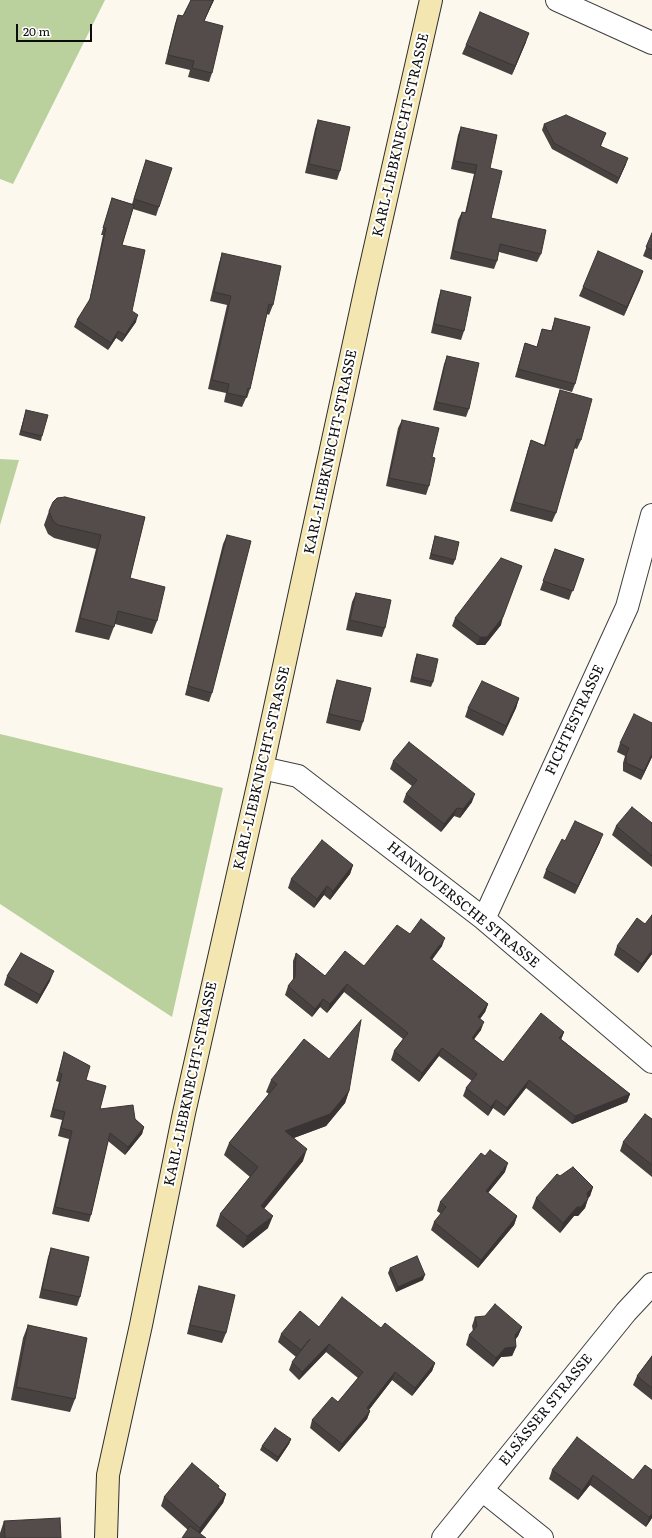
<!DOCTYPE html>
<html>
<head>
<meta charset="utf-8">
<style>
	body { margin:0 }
	#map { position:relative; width:652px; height:1538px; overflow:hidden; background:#fcf8ed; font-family:Literata,serif }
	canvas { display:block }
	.scale { position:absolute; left:16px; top:24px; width:76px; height:18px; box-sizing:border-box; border:2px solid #0c0c0c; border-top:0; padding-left:5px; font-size:12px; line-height:14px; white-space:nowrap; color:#0c0c0c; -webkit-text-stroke:3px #fff; paint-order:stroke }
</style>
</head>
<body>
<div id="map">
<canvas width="652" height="1538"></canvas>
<div class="scale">20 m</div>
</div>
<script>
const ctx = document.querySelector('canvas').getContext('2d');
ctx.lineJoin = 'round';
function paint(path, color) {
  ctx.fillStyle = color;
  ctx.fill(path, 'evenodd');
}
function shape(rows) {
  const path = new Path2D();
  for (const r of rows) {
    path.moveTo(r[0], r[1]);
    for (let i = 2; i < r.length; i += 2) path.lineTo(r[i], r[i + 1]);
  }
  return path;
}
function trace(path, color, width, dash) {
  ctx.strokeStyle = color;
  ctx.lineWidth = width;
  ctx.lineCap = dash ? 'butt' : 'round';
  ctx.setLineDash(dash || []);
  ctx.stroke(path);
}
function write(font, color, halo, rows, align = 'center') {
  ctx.font = font + ' Literata,serif';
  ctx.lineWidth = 4;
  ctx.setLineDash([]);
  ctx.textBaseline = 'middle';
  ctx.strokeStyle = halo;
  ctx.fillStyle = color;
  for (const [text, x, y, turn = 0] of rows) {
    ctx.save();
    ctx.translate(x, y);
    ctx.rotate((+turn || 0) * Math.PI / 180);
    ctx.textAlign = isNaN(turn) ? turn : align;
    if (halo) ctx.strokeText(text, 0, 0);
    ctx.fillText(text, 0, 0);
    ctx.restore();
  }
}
const forest = shape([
	[0,0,105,0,13,184,0,179],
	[0,459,19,460,0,525],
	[0,734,223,788,172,1017,0,904]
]);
const street = shape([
	[557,0,652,43],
	[262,768,298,776,484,919,652,1062],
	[484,919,627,607,652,515],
	[482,1490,542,1538],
	[443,1538,626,1312,652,1284]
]);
const secondary = shape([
	[106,1538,108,1475,141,1325,184,1113,262,768,367,283,431,0]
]);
const wall = shape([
	[191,0,214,0,204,21,212,73,209,82,188,77,190,70,165,64,175,24,178,15,183,16],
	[526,42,512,75,462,54,466,45],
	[318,120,340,171,337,180,305,173,315,129],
	[544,124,606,133,601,146,626,164,617,184,552,149,542,130],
	[461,127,490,168,491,218,541,254,537,262,499,252,497,261,494,269,450,259,458,220,462,212,465,213,474,174,451,169,458,135],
	[146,160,159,207,156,216,133,209,122,245,132,311,136,322,122,342,116,338,108,350,74,327,77,320,89,302,103,235,101,235,112,198,132,204],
	[652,233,652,260,643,256],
	[222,253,273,305,269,315,267,314,250,389,247,398,246,398,242,407,224,402,226,393,208,389,227,305,210,301,219,263],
	[643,271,624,316,579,296,583,287],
	[441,290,464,331,461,340,431,333,438,300],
	[555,318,575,384,572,392,515,377,525,343,537,347,542,329,551,331],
	[447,356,469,409,466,417,433,410,444,364],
	[560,390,581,440,577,449,574,448,556,513,552,522,510,511,528,449,531,440,544,445,557,399],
	[26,410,42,436,41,441,19,435],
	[402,420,432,457,429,486,426,495,386,486,398,428],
	[49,511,145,517,130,578,157,621,152,634,115,624,109,640,75,632,96,549,54,538,48,534,44,525],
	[227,535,212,693,209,702,185,695,223,544],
	[435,536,455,560,453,565,429,559],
	[555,549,584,559,569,600,540,590],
	[356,593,385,628,382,637,346,630,352,602],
	[455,618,501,625,485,645,477,645,452,626],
	[417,654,433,682,431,687,410,682,415,659],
	[337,680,363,722,360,731,326,723,334,689],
	[519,698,516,708,503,736,465,717,468,708],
	[620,743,652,757,641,780,623,771,623,763,625,756,617,752],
	[393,761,472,802,460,818,454,816,441,832,403,802,406,794,412,786,390,769],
	[652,823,652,867,612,835,616,826],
	[565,841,600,842,575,894,543,878,546,870],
	[353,865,350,874,330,900,324,895,314,908,288,888,291,879],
	[410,934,442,946,432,960,488,1004,485,1012,480,1019,481,1030,474,1039,503,1062,564,1032,561,1039,630,1094,627,1102,572,1124,526,1088,504,1116,493,1108,488,1116,463,1096,466,1088,472,1081,439,1056,419,1082,391,1060,394,1051,403,1039,344,992,327,1013,320,1007,312,1017,285,995,288,986,293,981,293,961,296,953,325,976,364,966],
	[617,946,652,954,638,973,614,955],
	[7,976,50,981,37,1004,4,985],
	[64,1052,86,1080,100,1109,135,1119,144,1127,142,1134,125,1155,108,1141,91,1215,89,1222,52,1214,69,1139,58,1136,62,1120,50,1117,59,1082,56,1081],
	[271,1080,349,1091,345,1103,326,1126,294,1138,303,1161,264,1209,268,1228,243,1248,216,1226,220,1214,250,1177,224,1155,229,1143,269,1094,266,1092],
	[652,1119,652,1177,620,1151,623,1142],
	[505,1172,488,1193,517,1216,514,1225,478,1268,431,1230,434,1222,441,1214,437,1211,440,1202],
	[593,1187,590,1196,588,1198,585,1208,578,1216,574,1216,560,1233,532,1208,536,1198],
	[51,1248,80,1297,77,1306,39,1298,48,1257],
	[390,1268,423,1280,396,1292,388,1273],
	[199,1286,226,1333,222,1343,187,1334,196,1296],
	[475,1317,522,1327,518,1336,515,1340,516,1347,512,1356,501,1357,493,1367,466,1345,469,1335,473,1331,472,1326],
	[28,1325,75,1399,70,1412,11,1400,23,1338],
	[319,1327,381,1328,435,1363,432,1371,412,1396,392,1380,369,1410,370,1411,367,1419,339,1452,310,1428,312,1420,338,1402,358,1378,326,1352,299,1380,289,1370,292,1362,296,1357,278,1342,281,1334],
	[652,1356,652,1400,633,1385,637,1376],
	[291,1439,289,1444,277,1462,260,1450,262,1446],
	[552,1470,633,1480,652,1518,646,1527,590,1485,578,1500,549,1479],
	[219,1488,226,1494,223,1503,200,1533,188,1530,161,1506,164,1497],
	[4,1521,61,1538,0,1538,0,1533]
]);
const shadedWall = shape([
	[213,0,214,0,200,30,204,21],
	[529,33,526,42,512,75,515,66],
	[628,158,626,164,617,184,619,178],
	[643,271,640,280,624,316,627,307],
	[138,315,136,322,122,342,125,335],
	[118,331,116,338,108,350,111,343],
	[503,617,501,625,485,645,477,645,480,637],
	[519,698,516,708,503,736,506,726],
	[652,754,652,757,641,780,644,771],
	[475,794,472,802,460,818,463,809],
	[457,808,454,816,441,832,444,824],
	[603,834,600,842,575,894,578,886],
	[353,865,350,874,330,900,333,891],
	[327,886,324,895,314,908,317,899],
	[445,938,442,946,427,966,430,958],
	[652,950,652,954,638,973,642,964],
	[54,971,50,981,37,1004,40,995],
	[347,984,344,992,327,1013,330,1004],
	[323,999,320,1007,312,1017,315,1009],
	[488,1004,485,1012,475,1025,478,1017],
	[484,1022,481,1030,469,1046,472,1038],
	[564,1032,561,1040,559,1038],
	[442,1048,439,1056,419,1082,422,1073],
	[529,1080,526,1088,504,1116,507,1108],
	[349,1091,345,1103,326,1126,280,1143,285,1131],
	[630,1094,627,1102,572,1124,575,1116],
	[496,1100,493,1108,488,1116,491,1107],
	[144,1127,142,1134,125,1155,128,1147],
	[307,1149,303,1161,256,1218,261,1206],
	[508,1163,505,1172,483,1199,486,1191],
	[593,1187,590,1196,584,1203,587,1193],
	[588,1199,585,1208,578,1216,574,1216,560,1233,563,1223,577,1207],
	[273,1216,268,1228,243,1248,247,1236],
	[517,1216,514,1225,478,1268,481,1260],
	[425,1275,423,1280,396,1292,398,1287],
	[522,1327,518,1336,512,1344,515,1335],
	[329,1344,326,1352,299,1380,302,1372],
	[516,1347,512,1356,501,1357,493,1367,496,1358,505,1348],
	[435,1363,432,1371,412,1396,415,1388],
	[395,1372,392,1380,364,1416,367,1408],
	[370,1411,367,1419,339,1452,342,1444],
	[291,1439,289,1444,277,1462,278,1457],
	[593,1475,590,1485,578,1500,582,1491],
	[226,1494,223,1503,197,1538,200,1528],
	[652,1514,652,1518,646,1527,649,1517]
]);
const building = shape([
	[191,0,213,0,204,21,223,26,212,73,192,68,194,61,168,55,178,15,183,16,191,0],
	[480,12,529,33,515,66,466,45,480,12],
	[566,115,606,133,600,146,628,158,619,178,554,143,544,124,566,115],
	[318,120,350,127,340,171,309,164,318,120],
	[461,127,497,135,490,168,502,171,491,218,546,230,541,254,500,244,497,261,453,251,462,212,466,213,477,165,454,161,461,127],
	[146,160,172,168,159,207,134,199,146,160],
	[112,198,134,205,122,245,145,250,132,311,138,315,125,335,118,331,111,343,77,320,90,299,106,228,103,228,112,198],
	[652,233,652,250,646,247,652,233],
	[598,251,643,271,627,307,583,287,598,251],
	[222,253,281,266,273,305,269,304,250,389,248,388,246,397,227,393,229,384,212,380,231,296,214,292,222,253],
	[441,290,471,297,464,331,434,324,441,290],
	[555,318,590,327,575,384,518,369,525,343,537,347,542,329,552,331,555,318],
	[447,356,479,363,469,409,436,402,447,356],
	[560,390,592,399,581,440,577,439,556,513,514,502,531,440,545,446,560,390],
	[26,410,48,415,42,436,21,431,26,410],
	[402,420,439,428,432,457,435,458,429,486,389,478,402,420],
	[65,497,145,517,130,578,165,587,157,621,118,611,114,627,80,618,101,535,58,525,53,521,49,511,53,502,57,498,65,497],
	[227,535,251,541,212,693,188,686,227,535],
	[435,536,459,542,455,560,431,554,435,536],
	[555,549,584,559,573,591,543,581,555,549],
	[501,558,522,566,503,617,487,637,480,637,455,618,501,558],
	[356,593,391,600,385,628,350,620,356,593],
	[417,654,438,659,433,682,412,677,417,654],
	[337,680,371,688,363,722,329,714,337,680],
	[482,681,519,698,506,726,468,708,482,681],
	[634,714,652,723,652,754,644,771,626,763,626,755,629,748,620,743,634,714],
	[409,742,475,794,463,809,457,808,444,824,406,794,417,780,393,761,409,742],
	[632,807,652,823,652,856,616,826,632,807],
	[575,821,603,834,578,886,546,870,562,839,565,841,575,821],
	[322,840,353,865,333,891,327,886,317,899,291,879,322,840],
	[652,915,652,950,642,964,617,946,637,918,645,924,652,915],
	[421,919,445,938,430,958,488,1004,478,1017,484,1022,472,1038,503,1062,541,1013,564,1032,559,1038,630,1094,575,1116,529,1080,507,1108,496,1100,491,1107,466,1088,477,1074,442,1048,422,1073,394,1051,408,1033,347,984,330,1004,323,999,315,1009,288,986,295,977,296,953,325,976,345,951,364,966,397,925,410,934,421,919],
	[21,953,54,971,40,995,7,976,21,953],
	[361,1020,349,1091,330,1114,285,1131,307,1149,261,1206,273,1216,247,1236,220,1214,258,1167,229,1143,277,1084,271,1080,304,1039,329,1059,361,1020],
	[64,1052,90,1066,86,1080,106,1086,100,1109,133,1105,135,1119,144,1127,128,1147,110,1133,91,1215,55,1207,72,1131,61,1128,65,1112,53,1109,62,1074,59,1073,64,1052],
	[645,1114,652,1119,652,1165,623,1142,645,1114],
	[490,1150,508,1163,486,1191,517,1216,481,1260,434,1222,446,1207,440,1202,481,1153,485,1156,490,1150],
	[573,1167,593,1187,587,1193,588,1199,581,1207,577,1207,563,1223,536,1198,557,1174,560,1176,573,1167],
	[51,1248,89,1257,80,1297,42,1289,51,1248],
	[417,1256,425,1275,398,1287,390,1268,417,1256],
	[199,1286,235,1295,226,1333,190,1325,199,1286],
	[342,1297,381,1328,385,1323,435,1363,415,1388,395,1372,367,1408,370,1411,342,1444,312,1420,332,1397,338,1402,363,1372,329,1344,302,1372,292,1362,310,1339,301,1350,281,1334,300,1311,319,1327,342,1297],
	[495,1304,522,1327,515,1335,516,1347,505,1348,496,1358,469,1335,477,1326,475,1317,485,1316,495,1304],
	[28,1325,87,1338,75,1399,16,1387,28,1325],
	[652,1356,652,1388,637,1376,652,1356],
	[275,1428,291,1439,278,1457,262,1446,275,1428],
	[577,1437,633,1480,645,1465,652,1470,652,1514,649,1517,593,1475,582,1491,552,1470,577,1437],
	[192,1463,219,1486,218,1488,226,1494,200,1528,164,1497,192,1463],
	[60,1518,61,1538,5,1538,4,1521,60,1518],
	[190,1526,206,1538,182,1538,190,1526]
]);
const streetNames = [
	["KARL-LIEBKNECHT-STRASSE",401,135,-77],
	["KARL-LIEBKNECHT-STRASSE",331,452,-78],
	["FICHTESTRASSE",575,720,-65],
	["KARL-LIEBKNECHT-STRASSE",262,768,-77],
	["HANNOVERSCHE STRASSE",463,905,39],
	["KARL-LIEBKNECHT-STRASSE",191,1084,-78],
	["ELSÄSSER STRASSE",546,1410,-51]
];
paint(forest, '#bad19d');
trace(street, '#3f3f3f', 24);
trace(secondary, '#2e2e2e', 24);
trace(street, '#fff', 22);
trace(secondary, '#f4e6b1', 22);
paint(wall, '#474140');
paint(shadedWall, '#3a3534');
paint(building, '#534c4a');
trace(building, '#3a3534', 1);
write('14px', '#0c0c0c', '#fff', streetNames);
</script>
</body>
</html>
